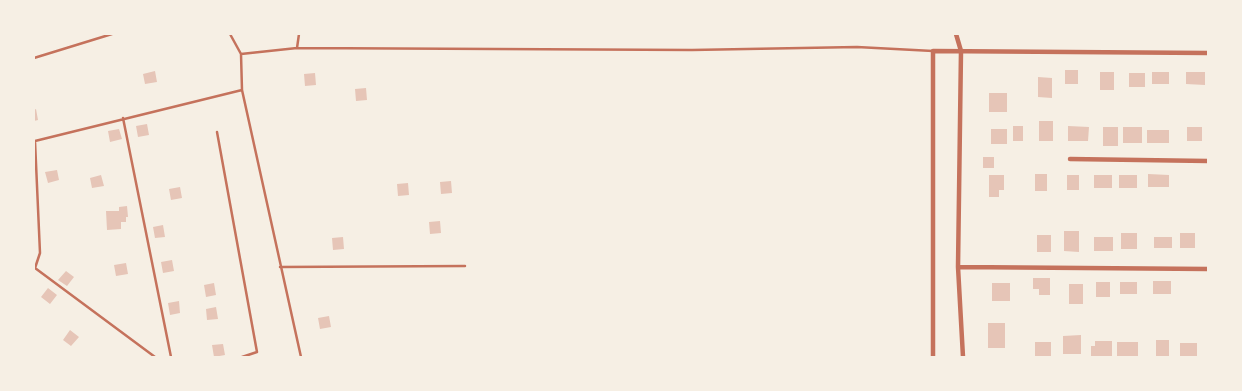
<!DOCTYPE html>
<html>
<head>
<meta charset="utf-8">
<style>
	body { margin:0 }
	#map { position:relative; width:1242px; height:391px; overflow:hidden; background:#f6efe4; font-family:Roboto,sans-serif }
	canvas { display:block }
	.frame { position:absolute; inset:0; border:35px solid #f6efe4; pointer-events:none }
</style>
</head>
<body>
<div id="map">
<canvas width="1242" height="391"></canvas>
<div class="frame"></div>
</div>
<script>
const ctx = document.querySelector('canvas').getContext('2d');
ctx.lineJoin = 'round';
function paint(path, color) {
  ctx.fillStyle = color;
  ctx.fill(path, 'evenodd');
}
function shape(rows) {
  const path = new Path2D();
  for (const r of rows) {
    path.moveTo(r[0], r[1]);
    for (let i = 2; i < r.length; i += 2) path.lineTo(r[i], r[i + 1]);
  }
  return path;
}
function trace(path, color, width, dash) {
  ctx.strokeStyle = color;
  ctx.lineWidth = width;
  ctx.lineCap = dash ? 'butt' : 'round';
  ctx.setLineDash(dash || []);
  ctx.stroke(path);
}
const building = shape([
	[1065,70,1078,70,1078,84,1065,84],
	[155,71,157,82,145,84,143,74],
	[1100,72,1114,72,1114,90,1100,90],
	[1152,72,1169,72,1169,84,1152,84],
	[1186,72,1205,72,1205,85,1186,84],
	[315,73,316,85,305,86,304,74],
	[1129,73,1145,73,1145,87,1129,87],
	[1038,77,1052,78,1052,98,1038,97],
	[366,88,367,100,356,101,355,89],
	[989,93,1007,93,1007,112,989,112],
	[36,109,38,120,34,121,34,110],
	[1039,121,1053,121,1053,141,1039,141],
	[147,124,149,135,138,137,136,126],
	[1013,126,1023,126,1023,141,1013,141],
	[1068,126,1089,127,1088,141,1068,141],
	[1103,127,1118,127,1118,146,1103,146],
	[1123,127,1142,127,1142,143,1123,143],
	[1187,127,1202,127,1202,141,1187,141],
	[119,129,122,139,110,142,108,131],
	[991,129,1007,129,1007,144,991,144],
	[1147,130,1169,130,1169,143,1147,143],
	[983,157,994,157,994,168,983,168],
	[57,170,59,180,48,183,45,172],
	[1035,174,1047,174,1047,191,1035,191],
	[1148,174,1169,175,1169,187,1148,187],
	[101,175,104,186,92,188,90,178],
	[989,175,1004,175,1004,190,999,190,999,197,989,197],
	[1067,175,1079,175,1079,190,1067,190],
	[1094,175,1112,175,1112,188,1094,188],
	[1119,175,1137,175,1137,188,1119,188],
	[451,181,452,193,441,194,440,182],
	[408,183,409,195,398,196,397,184],
	[180,187,182,198,171,200,169,189],
	[127,206,128,217,126,217,126,222,121,222,121,229,107,230,106,211,119,211,119,207],
	[440,221,441,233,430,234,429,222],
	[163,225,165,237,155,238,153,227],
	[1064,231,1079,231,1079,252,1064,251],
	[1121,233,1137,233,1137,249,1121,249],
	[1180,233,1195,233,1195,248,1180,248],
	[1037,235,1051,235,1051,252,1037,252],
	[343,237,344,249,333,250,332,238],
	[1094,237,1113,237,1113,251,1094,251],
	[1154,237,1172,237,1172,248,1154,248],
	[172,260,174,271,163,273,161,262],
	[126,263,128,274,116,276,114,265],
	[66,271,74,277,67,286,58,280],
	[1033,278,1050,278,1050,295,1039,295,1039,289,1033,289],
	[1153,281,1171,281,1171,294,1153,294],
	[1096,282,1110,282,1110,297,1096,297],
	[1120,282,1137,282,1137,294,1120,294],
	[214,283,216,295,206,297,204,285],
	[992,283,1010,283,1010,301,992,301],
	[1069,284,1083,284,1083,304,1069,304],
	[48,288,57,295,50,304,41,297],
	[179,301,180,313,170,315,168,303],
	[216,307,218,319,207,320,206,309],
	[329,316,331,327,320,329,318,318],
	[988,323,1005,323,1005,348,988,348],
	[70,330,79,337,71,346,63,340],
	[1081,335,1081,354,1063,354,1063,336],
	[1156,340,1169,340,1169,356,1156,356],
	[1095,341,1112,341,1112,357,1091,357,1091,346,1095,346],
	[1035,342,1051,342,1051,356,1035,356],
	[1117,342,1138,342,1138,356,1117,356],
	[1180,343,1197,343,1197,356,1180,356],
	[223,344,225,355,214,357,212,345]
]);
const service = shape([
	[230,34,241,54,242,90,301,357],
	[297,48,299,34],
	[241,54,297,48,692,50,857,47,933,51],
	[34,58,112,34],
	[123,118,171,357],
	[217,132,257,352,242,357],
	[35,141,40,253,35,268,155,357],
	[35,141,242,90],
	[280,267,465,266]
]);
const minor = shape([
	[956,34,961,51,958,267,963,357],
	[1070,159,1208,161],
	[958,267,1208,269],
	[933,357,933,51,1208,53]
]);
paint(building, '#e6c5b7');
trace(service, '#c5725c', 2.5);
trace(minor, '#c5725c', 4.5);
</script>
</body>
</html>
